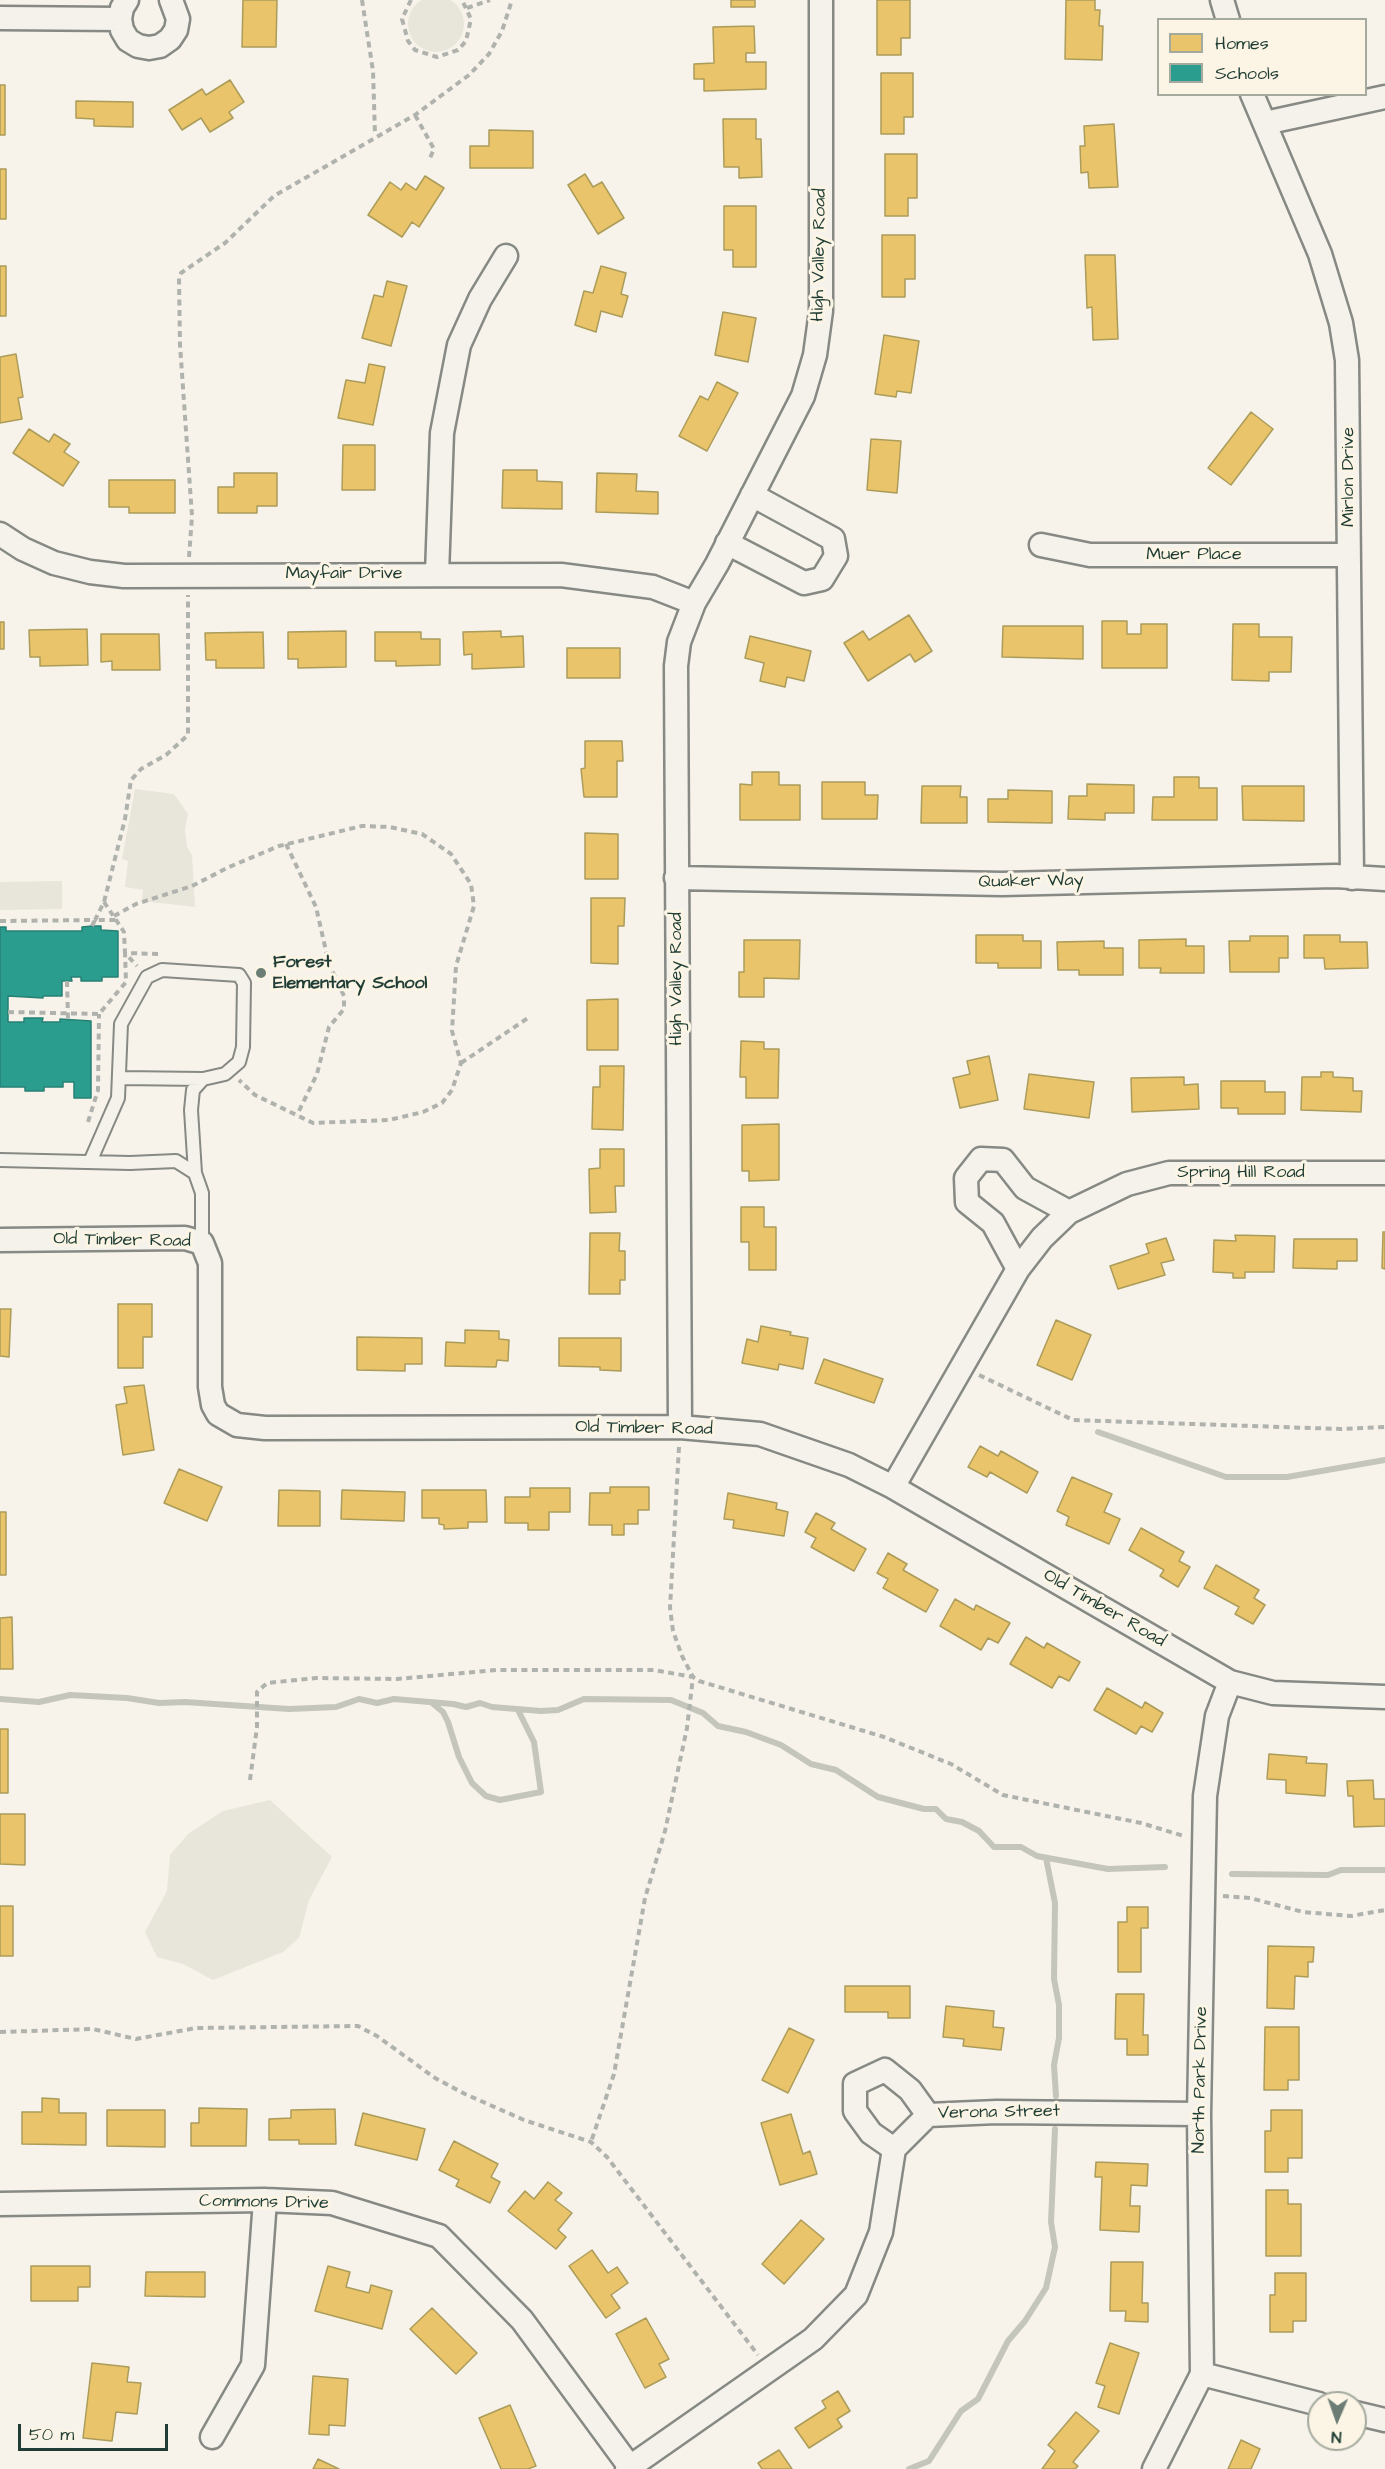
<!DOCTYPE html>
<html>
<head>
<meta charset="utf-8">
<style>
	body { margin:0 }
	#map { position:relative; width:1385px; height:2469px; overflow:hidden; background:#f7f3ea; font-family:"Architects Daughter",sans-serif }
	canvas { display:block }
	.legend { position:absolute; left:1157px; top:18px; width:210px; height:78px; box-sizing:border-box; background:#fcf5e5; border:2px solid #a4ab9e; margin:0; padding:8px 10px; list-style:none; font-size:18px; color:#1f3d34 }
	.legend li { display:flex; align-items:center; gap:12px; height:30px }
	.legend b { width:30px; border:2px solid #a4ab9e }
	.north { position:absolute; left:1307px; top:2391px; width:60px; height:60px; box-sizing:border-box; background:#fcf5e5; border:2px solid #a4ab9e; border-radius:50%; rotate:182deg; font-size:16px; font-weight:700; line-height:24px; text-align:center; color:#1f3d34 }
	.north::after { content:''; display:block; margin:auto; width:21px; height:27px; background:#6b7d74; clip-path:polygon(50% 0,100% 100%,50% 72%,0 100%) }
	.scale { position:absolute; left:18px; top:2424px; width:150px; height:27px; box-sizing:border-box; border:3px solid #1f3d34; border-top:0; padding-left:8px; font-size:18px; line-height:21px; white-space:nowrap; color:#1f3d34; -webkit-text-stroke:4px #fcf5e5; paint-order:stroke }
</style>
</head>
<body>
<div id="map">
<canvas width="1385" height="2469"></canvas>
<ul class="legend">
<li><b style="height:16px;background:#e9c46a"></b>Homes</li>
<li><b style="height:16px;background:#2a9d8f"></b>Schools</li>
</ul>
<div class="north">N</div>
<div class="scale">50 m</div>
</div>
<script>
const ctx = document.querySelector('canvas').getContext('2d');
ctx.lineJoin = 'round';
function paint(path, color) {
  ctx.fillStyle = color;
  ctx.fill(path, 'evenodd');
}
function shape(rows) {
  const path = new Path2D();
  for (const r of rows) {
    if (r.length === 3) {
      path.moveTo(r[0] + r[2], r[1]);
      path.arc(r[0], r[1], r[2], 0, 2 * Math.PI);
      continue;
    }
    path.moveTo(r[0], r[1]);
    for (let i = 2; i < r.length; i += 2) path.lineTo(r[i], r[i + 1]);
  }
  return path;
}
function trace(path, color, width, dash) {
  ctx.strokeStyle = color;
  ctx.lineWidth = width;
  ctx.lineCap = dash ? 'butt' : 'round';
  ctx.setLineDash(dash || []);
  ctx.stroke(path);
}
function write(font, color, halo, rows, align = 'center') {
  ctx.font = font + ' "Architects Daughter",sans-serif';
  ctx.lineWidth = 6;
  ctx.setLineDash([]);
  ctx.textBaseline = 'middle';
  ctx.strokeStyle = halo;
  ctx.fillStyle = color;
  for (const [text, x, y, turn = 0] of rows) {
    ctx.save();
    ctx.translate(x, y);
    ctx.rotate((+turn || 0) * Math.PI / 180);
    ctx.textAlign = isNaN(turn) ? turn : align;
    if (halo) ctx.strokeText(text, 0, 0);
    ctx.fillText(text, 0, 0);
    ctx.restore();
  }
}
const green = shape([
	[436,24,28],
	[135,789,174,794,188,814,185,829,187,847,192,855,195,907,142,901,143,890,125,887,128,861,122,859],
	[62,881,62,909,0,910,0,882],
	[270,1800,332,1857,309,1900,299,1938,283,1952,213,1980,183,1964,157,1957,145,1932,167,1891,170,1855,188,1834,223,1811]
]);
const homes = shape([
	[243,0,277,0,276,47,242,47,243,0],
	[731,0,755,0,755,7,731,7,731,0],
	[877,0,910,0,910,38,901,38,901,55,877,55,877,0],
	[1066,0,1095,0,1095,10,1100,10,1099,26,1103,26,1102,60,1065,59,1066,0],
	[754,26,755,53,746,53,746,62,766,62,766,89,704,91,704,79,694,79,694,64,714,63,713,27,754,26],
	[881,73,913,73,913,117,904,117,904,134,881,134,881,73],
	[230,80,244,102,229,112,233,118,210,132,201,118,182,130,169,110,202,89,206,95,230,80],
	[0,85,5,85,5,135,0,135,0,85],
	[76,101,133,102,133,127,94,126,94,119,76,118,76,101],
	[723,119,756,119,756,139,761,139,762,177,739,178,739,167,724,167,723,119],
	[1114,124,1118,187,1089,188,1088,172,1081,173,1080,146,1085,146,1084,126,1114,124],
	[489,130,533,131,533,168,470,168,470,146,489,146,489,130],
	[885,154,917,154,917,198,908,198,908,216,885,216,885,154],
	[0,169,6,169,6,219,0,219,0,169],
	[585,174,593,187,602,182,624,218,598,234,568,185,585,174],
	[425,176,444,188,419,227,412,222,402,237,368,215,390,182,401,190,406,183,416,190,425,176],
	[724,206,756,206,756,267,733,267,733,250,724,250,724,206],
	[882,235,915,235,915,279,905,279,905,297,882,297,882,235],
	[1085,255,1115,255,1118,339,1093,340,1092,307,1087,308,1085,255],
	[0,266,6,266,6,316,0,316,0,266],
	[601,266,626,273,621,294,628,296,622,317,601,311,596,332,575,325,584,291,593,293,601,266],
	[387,281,407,286,391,346,362,338,374,295,383,297,387,281],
	[723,312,756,318,748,362,715,355,723,312],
	[884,335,919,341,911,393,897,391,896,397,875,394,884,335],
	[16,354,23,397,18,398,22,419,0,423,0,357,16,354],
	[369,364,385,367,373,425,338,418,346,380,365,383,369,364],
	[717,382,738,393,707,451,679,436,700,396,708,400,717,382],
	[1251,412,1273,429,1231,485,1208,468,1251,412],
	[29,429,49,442,54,434,70,444,64,452,79,462,63,486,13,453,29,429],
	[871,439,901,441,897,493,867,490,871,439],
	[343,445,375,445,375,490,342,490,343,445],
	[503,470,537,470,537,481,562,482,562,509,502,508,503,470],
	[234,473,277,473,277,506,257,506,257,513,218,513,218,487,234,487,234,473],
	[597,473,637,474,636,491,658,492,658,514,596,512,597,473],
	[109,480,175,480,175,513,129,513,129,507,109,507,109,480],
	[909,615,932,651,915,662,910,654,868,681,844,643,863,631,869,640,909,615],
	[1102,621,1127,621,1127,634,1141,634,1141,624,1167,624,1167,668,1102,668,1102,621],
	[0,622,4,622,4,649,0,649,0,622],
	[1233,624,1259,624,1259,637,1292,637,1291,672,1269,672,1269,681,1232,680,1233,624],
	[1003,626,1083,626,1083,659,1002,657,1003,626],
	[87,629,88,665,40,666,40,657,30,657,29,630,87,629],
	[346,631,346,667,298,668,298,659,288,659,288,632,346,631],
	[501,631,501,637,523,636,524,667,472,669,472,654,464,655,463,632,501,631],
	[263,632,264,668,216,668,216,660,206,660,205,633,263,632],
	[375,632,421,632,421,639,440,639,440,665,396,666,396,661,375,661,375,632],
	[101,634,159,634,160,670,112,670,112,661,101,662,101,634],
	[750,636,811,651,804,681,787,677,785,687,760,681,764,663,745,658,750,636],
	[567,648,620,648,620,678,567,678,567,648],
	[585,741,622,741,623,761,617,761,617,797,584,797,581,769,585,768,585,741],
	[752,772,779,772,779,785,800,785,800,820,740,820,740,784,752,785,752,772],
	[1174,777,1199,777,1199,788,1217,788,1217,820,1152,820,1153,797,1174,797,1174,777],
	[822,782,865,782,865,795,878,795,877,819,822,819,822,782],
	[1087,784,1134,785,1134,813,1105,813,1105,820,1068,819,1069,796,1087,796,1087,784],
	[922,786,961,786,960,797,967,797,967,823,921,823,922,786],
	[1242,786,1304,786,1304,821,1243,820,1242,786],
	[1008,790,1052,791,1052,823,988,822,988,799,1008,799,1008,790],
	[585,833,618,834,618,879,585,879,585,833],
	[591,898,625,898,624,926,618,926,618,964,591,963,591,898],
	[976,935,1023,935,1023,941,1041,941,1041,968,998,968,998,963,976,963,976,935],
	[1304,935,1340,935,1340,942,1367,942,1368,968,1325,969,1324,958,1304,958,1304,935],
	[1250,936,1288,936,1288,958,1279,958,1279,972,1230,972,1229,941,1250,941,1250,936],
	[1186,939,1186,946,1204,946,1204,973,1160,973,1161,968,1139,968,1139,940,1186,939],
	[744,940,800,940,799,979,764,978,764,997,739,997,739,972,744,972,744,940],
	[1104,941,1104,948,1123,948,1123,975,1079,975,1079,970,1058,970,1057,942,1104,941],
	[618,999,618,1050,587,1050,587,1000,618,999],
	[741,1041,764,1042,764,1049,779,1049,778,1098,746,1098,746,1077,740,1077,741,1041],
	[989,1056,998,1100,960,1108,953,1078,970,1074,967,1061,989,1056],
	[600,1066,624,1066,623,1130,592,1129,593,1087,600,1087,600,1066],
	[1321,1072,1333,1072,1333,1077,1353,1078,1353,1091,1362,1091,1361,1112,1301,1110,1302,1077,1321,1077,1321,1072],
	[1029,1074,1094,1082,1089,1118,1024,1109,1029,1074],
	[1184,1077,1184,1085,1198,1084,1199,1109,1132,1112,1131,1078,1184,1077],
	[1221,1081,1265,1081,1265,1092,1285,1092,1285,1114,1238,1114,1238,1108,1221,1108,1221,1081],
	[779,1124,779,1180,749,1181,749,1171,742,1171,742,1125,779,1124],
	[600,1149,624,1149,624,1186,615,1186,616,1212,590,1213,589,1169,600,1168,600,1149],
	[741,1207,764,1207,764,1227,776,1227,776,1270,749,1270,749,1242,741,1242,741,1207],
	[1383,1232,1385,1232,1385,1269,1382,1268,1383,1232],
	[590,1233,620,1233,619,1251,625,1251,625,1280,620,1280,620,1294,589,1294,590,1233],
	[1235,1235,1275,1236,1274,1272,1245,1272,1245,1278,1233,1278,1233,1273,1213,1272,1214,1240,1236,1241,1235,1235],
	[1166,1238,1174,1260,1161,1263,1165,1275,1118,1289,1110,1266,1149,1253,1146,1244,1166,1238],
	[1294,1239,1357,1239,1357,1261,1337,1261,1337,1269,1293,1268,1294,1239],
	[118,1304,152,1304,152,1337,143,1337,143,1368,118,1368,118,1304],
	[0,1309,11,1309,9,1357,0,1356,0,1309],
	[1056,1320,1091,1335,1072,1380,1037,1365,1056,1320],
	[761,1326,791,1332,790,1335,808,1338,803,1369,779,1364,778,1370,742,1363,747,1339,758,1342,761,1326],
	[465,1330,499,1331,499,1339,509,1340,508,1361,497,1360,496,1367,445,1366,446,1342,465,1343,465,1330],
	[357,1337,422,1338,422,1364,405,1364,405,1371,357,1370,357,1337],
	[559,1338,621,1338,621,1371,600,1370,600,1367,559,1366,559,1338],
	[824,1359,883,1379,874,1403,815,1383,824,1359],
	[144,1385,154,1450,123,1455,116,1405,127,1403,124,1387,144,1385],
	[980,1446,998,1456,1001,1451,1038,1472,1027,1493,990,1472,987,1477,968,1467,980,1446],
	[179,1469,222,1487,207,1521,164,1503,179,1469],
	[1072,1477,1112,1494,1104,1512,1120,1519,1109,1544,1066,1525,1069,1517,1057,1511,1072,1477],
	[610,1487,649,1487,649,1510,638,1510,638,1524,624,1524,624,1535,612,1535,612,1525,589,1525,590,1493,610,1493,610,1487],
	[530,1488,570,1488,570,1512,549,1512,549,1530,528,1530,528,1523,505,1523,505,1497,530,1497,530,1488],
	[279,1490,320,1491,320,1526,278,1526,279,1490],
	[342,1490,405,1492,404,1521,341,1519,342,1490],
	[422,1490,486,1490,487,1522,468,1522,468,1528,444,1529,444,1525,439,1524,439,1518,422,1518,422,1490],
	[728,1493,777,1503,776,1509,788,1512,784,1536,733,1528,734,1520,724,1519,728,1493],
	[0,1512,6,1512,6,1575,0,1575,0,1512],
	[816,1513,835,1523,831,1529,866,1549,854,1571,811,1547,816,1538,805,1532,816,1513],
	[1141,1528,1184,1552,1179,1561,1190,1567,1178,1587,1160,1576,1164,1570,1129,1550,1141,1528],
	[888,1553,907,1564,903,1570,938,1590,926,1612,883,1588,888,1579,877,1573,888,1553],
	[1216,1565,1259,1590,1254,1598,1265,1605,1253,1624,1235,1614,1239,1607,1204,1588,1216,1565],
	[955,1599,974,1610,976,1605,1010,1623,998,1643,988,1638,981,1650,940,1626,955,1599],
	[12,1617,13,1669,0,1669,0,1618,12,1617],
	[1026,1637,1044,1648,1047,1643,1080,1662,1069,1681,1059,1676,1052,1688,1010,1664,1026,1637],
	[1107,1688,1142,1708,1145,1702,1163,1713,1152,1732,1141,1726,1136,1734,1094,1710,1107,1688],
	[0,1729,8,1729,8,1793,0,1793,0,1729],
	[1269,1754,1307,1757,1306,1763,1327,1764,1325,1796,1286,1793,1286,1780,1267,1779,1269,1754],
	[1373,1780,1374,1799,1385,1799,1385,1826,1354,1827,1353,1796,1348,1796,1347,1781,1373,1780],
	[0,1814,25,1814,25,1865,0,1864,0,1814],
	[0,1906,13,1906,13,1956,0,1956,0,1906],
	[1127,1907,1148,1907,1148,1928,1141,1928,1141,1972,1118,1972,1118,1922,1127,1922,1127,1907],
	[1268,1946,1314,1947,1313,1962,1308,1962,1308,1977,1295,1976,1294,2009,1267,2008,1268,1946],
	[845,1986,910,1986,910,2018,888,2018,888,2012,845,2012,845,1986],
	[1116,1994,1144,1994,1143,2035,1148,2035,1148,2055,1127,2055,1127,2039,1115,2039,1116,1994],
	[946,2006,994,2011,993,2027,1004,2028,1001,2050,963,2046,964,2039,943,2037,946,2006],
	[1265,2027,1299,2027,1299,2080,1288,2080,1288,2090,1264,2090,1265,2027],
	[789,2028,814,2040,788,2093,762,2080,789,2028],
	[42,2098,59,2099,59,2113,86,2113,86,2145,22,2144,22,2112,42,2112,42,2098],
	[199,2108,247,2109,246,2146,191,2146,191,2123,199,2123,199,2108],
	[335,2109,336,2144,299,2144,299,2140,269,2140,269,2119,291,2118,291,2110,335,2109],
	[107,2110,165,2110,165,2147,107,2146,107,2110],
	[1271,2110,1302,2110,1302,2158,1288,2158,1288,2172,1265,2172,1265,2131,1271,2131,1271,2110],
	[363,2113,425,2129,417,2160,355,2145,363,2113],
	[791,2114,803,2154,810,2151,817,2174,780,2185,761,2123,791,2114],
	[454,2141,498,2164,491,2177,500,2182,490,2203,456,2186,459,2180,439,2170,454,2141],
	[1096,2162,1148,2164,1147,2186,1131,2185,1130,2206,1140,2206,1139,2232,1100,2230,1102,2177,1095,2177,1096,2162],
	[548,2182,562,2193,555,2200,572,2213,558,2230,566,2237,556,2249,508,2211,525,2191,534,2199,548,2182],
	[1266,2190,1288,2190,1288,2204,1301,2204,1301,2256,1266,2256,1266,2190],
	[801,2220,824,2239,784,2284,762,2264,801,2220],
	[592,2250,608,2273,617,2267,628,2283,611,2295,620,2308,606,2318,569,2266,592,2250],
	[1111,2262,1143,2262,1142,2303,1148,2303,1148,2322,1125,2321,1126,2311,1110,2311,1111,2262],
	[31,2266,90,2266,90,2287,78,2287,78,2301,31,2301,31,2266],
	[328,2266,350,2272,346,2287,369,2293,371,2285,392,2291,382,2329,315,2311,328,2266],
	[146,2272,205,2272,205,2297,145,2296,146,2272],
	[1275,2273,1306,2273,1306,2321,1293,2321,1293,2332,1270,2332,1270,2295,1275,2295,1275,2273],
	[432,2308,477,2353,456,2374,410,2329,432,2308],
	[646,2318,669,2359,659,2364,666,2377,645,2388,616,2334,646,2318],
	[1110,2343,1139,2353,1119,2414,1098,2407,1105,2386,1096,2383,1110,2343],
	[92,2363,129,2367,127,2382,141,2383,137,2414,116,2412,112,2441,83,2438,92,2363],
	[313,2376,348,2379,345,2426,329,2425,329,2435,309,2434,313,2376],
	[838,2391,850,2411,837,2419,842,2427,809,2448,795,2428,826,2408,822,2401,838,2391],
	[510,2405,536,2466,528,2469,501,2469,479,2418,510,2405],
	[1076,2412,1099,2431,1073,2462,1078,2466,1075,2469,1042,2469,1055,2451,1048,2445,1076,2412],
	[1241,2440,1260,2449,1251,2469,1228,2469,1241,2440],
	[779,2450,792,2469,762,2469,758,2463,779,2450],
	[318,2459,339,2469,313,2469,318,2459]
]);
const schools = shape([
	[92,926,101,926,101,930,118,931,118,977,102,977,102,981,81,981,81,977,71,977,72,981,62,981,62,996,43,996,43,998,8,996,8,1022,24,1022,24,1018,43,1018,42,1022,60,1022,60,1019,91,1021,91,1098,74,1098,74,1082,63,1082,63,1087,44,1087,44,1091,25,1091,25,1087,0,1087,0,927,6,927,6,931,82,931,82,927,92,926]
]);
const stream = shape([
	[1098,1432,1226,1477,1287,1477,1385,1460],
	[0,1699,39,1702,70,1695,127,1698,159,1703,185,1702,289,1709,336,1707,359,1699,377,1703,394,1699,453,1704,466,1707,480,1703,492,1707,541,1711,558,1710,584,1699,671,1700,703,1713,718,1726,746,1732,781,1745,811,1764,836,1770,878,1797,924,1809,936,1809,946,1819,962,1822,979,1831,994,1847,1021,1847,1037,1856,1108,1869,1165,1867],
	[432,1703,443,1712,448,1722,459,1757,472,1783,486,1796,500,1800,541,1792,534,1742,518,1710],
	[1046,1858,1055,1903,1054,1979,1059,2005,1059,2038,1054,2065,1056,2096],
	[1232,1874,1328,1875,1341,1870,1385,1870],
	[909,2469,929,2461,961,2411,978,2399,1008,2341,1025,2321,1046,2288,1055,2247,1051,2222,1055,2129]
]);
const path = shape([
	[362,0,373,71,375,135],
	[411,0,402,19,408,41,415,50,437,57,458,50,466,41,471,19,462,0],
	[467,8,490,0],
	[415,115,434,149,430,158],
	[189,557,192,516,180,345,179,278,181,273,225,243,274,196,415,115,469,75,489,54,502,31,512,0],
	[286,844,316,907,329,964,344,996,344,1009,329,1027,317,1074,297,1115],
	[104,902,124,932,125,953,137,966],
	[114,916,136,904,192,886,229,867,279,846,362,826,390,827,422,834,451,854,471,884,474,906,456,966,452,1031,461,1063,452,1090,442,1103,423,1112,389,1120,313,1123,255,1095,239,1080],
	[0,921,95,920,104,902,125,819,131,780,141,769,166,755,188,735,188,595],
	[92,926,95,920,117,920],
	[67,981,68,1019],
	[8,1012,99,1014,126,982,125,953,160,954],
	[461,1063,528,1018],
	[88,1122,98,1090,99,1014],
	[979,1375,1073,1420,1341,1429,1385,1427],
	[679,1447,670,1608,673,1631,682,1656,693,1677,699,1681,884,1737,951,1764,1003,1795,1141,1823,1184,1836],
	[250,1780,257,1727,257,1692,267,1683,316,1678,397,1679,496,1670,654,1670,693,1677,687,1728,665,1831,645,1898,614,2074,591,2142],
	[1223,1896,1250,1898,1303,1912,1351,1916,1385,1910],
	[0,2032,93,2029,136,2039,196,2028,358,2026,377,2036,435,2078,465,2094,524,2120,591,2142,607,2157,758,2355]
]);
const lane = shape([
	[121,1078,203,1079],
	[0,1160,130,1163,176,1161,195,1173,202,1193,202,1243],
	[90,1162,118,1098,121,1024,147,977,162,970,239,975,244,983,243,1047,239,1062,225,1074,203,1079,193,1090,191,1110,195,1173]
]);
const street = shape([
	[127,0,122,8,120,19,122,30,128,40,138,46,149,48,160,46,170,39,176,30,178,19,171,0],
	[1222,0,1228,20],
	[0,18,120,19],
	[1252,94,1320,254,1341,323,1347,360,1352,878],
	[1265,123,1385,97],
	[0,534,23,549,54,563,90,572,124,576,561,575,653,587,694,603],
	[727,543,804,583,822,579,836,556,833,539,752,495],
	[1041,545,1090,555,1348,555],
	[437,574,442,433,459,345,480,299,506,256],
	[676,878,1002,884,1335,876,1385,879],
	[0,1240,185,1238,202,1243,210,1263,210,1387,213,1405,218,1414,237,1425,265,1428,680,1427,760,1434,849,1465,893,1487,1230,1682,1273,1693,1385,1697],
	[1018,1269,993,1223,967,1202,966,1178,981,1159,1003,1160,1025,1188,1069,1212],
	[680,1427,676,666,679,642,694,603,717,564,803,396,815,355,821,311,821,0],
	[893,1487,1018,1269,1042,1238,1069,1212,1127,1184,1169,1173,1385,1173],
	[894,2149,871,2133,855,2111,855,2084,885,2070,910,2090,928,2115],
	[0,2204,265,2200,332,2203,439,2236,522,2320,630,2467],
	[1202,2374,1319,2404],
	[1355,2413,1385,2420],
	[212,2437,253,2365,265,2200],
	[627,2469,813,2339,856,2295,881,2232,894,2149,928,2115,997,2112,1199,2114],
	[1154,2469,1202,2374,1199,2114,1205,1796,1217,1716,1230,1682]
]);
const markers = [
	[261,973,6,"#6b7d74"]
];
const streetNames = [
	["High Valley Road",820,255,-89],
	["Mirlon Drive",1349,477,-90],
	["Muer Place",1194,555],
	["Mayfair Drive",344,574],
	["Quaker Way",1031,882,-1],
	["High Valley Road",677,979,-90],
	["Spring Hill Road",1241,1173],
	["Old Timber Road",122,1241,1],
	["Old Timber Road",644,1429,1],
	["Old Timber Road",1104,1609,30],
	["North Park Drive",1201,2080,-89],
	["Verona Street",999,2113,-1],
	["Commons Drive",264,2203,1]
];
const poiNames = [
	["Forest",273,963],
	["Elementary School",273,984]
];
paint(green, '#e8e5da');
paint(homes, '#e9c46a');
trace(homes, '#ac9c5a', 1.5);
paint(schools, '#2a9d8f');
trace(schools, '#278074', 1.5);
trace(stream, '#c4c6bb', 6);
trace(lane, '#868984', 16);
trace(street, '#868984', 27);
trace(path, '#b0b2ad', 4, [6, 4.5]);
trace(lane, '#f5f2ec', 12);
trace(street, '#f5f2ec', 22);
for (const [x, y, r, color] of markers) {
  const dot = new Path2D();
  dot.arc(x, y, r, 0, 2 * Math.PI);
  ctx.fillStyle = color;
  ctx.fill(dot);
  trace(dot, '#fcf5e5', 2);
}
write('18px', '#1f3d34', '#fcf5e5', streetNames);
write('bold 18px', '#1f3d34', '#fcf5e5', poiNames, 'left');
</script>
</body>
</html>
